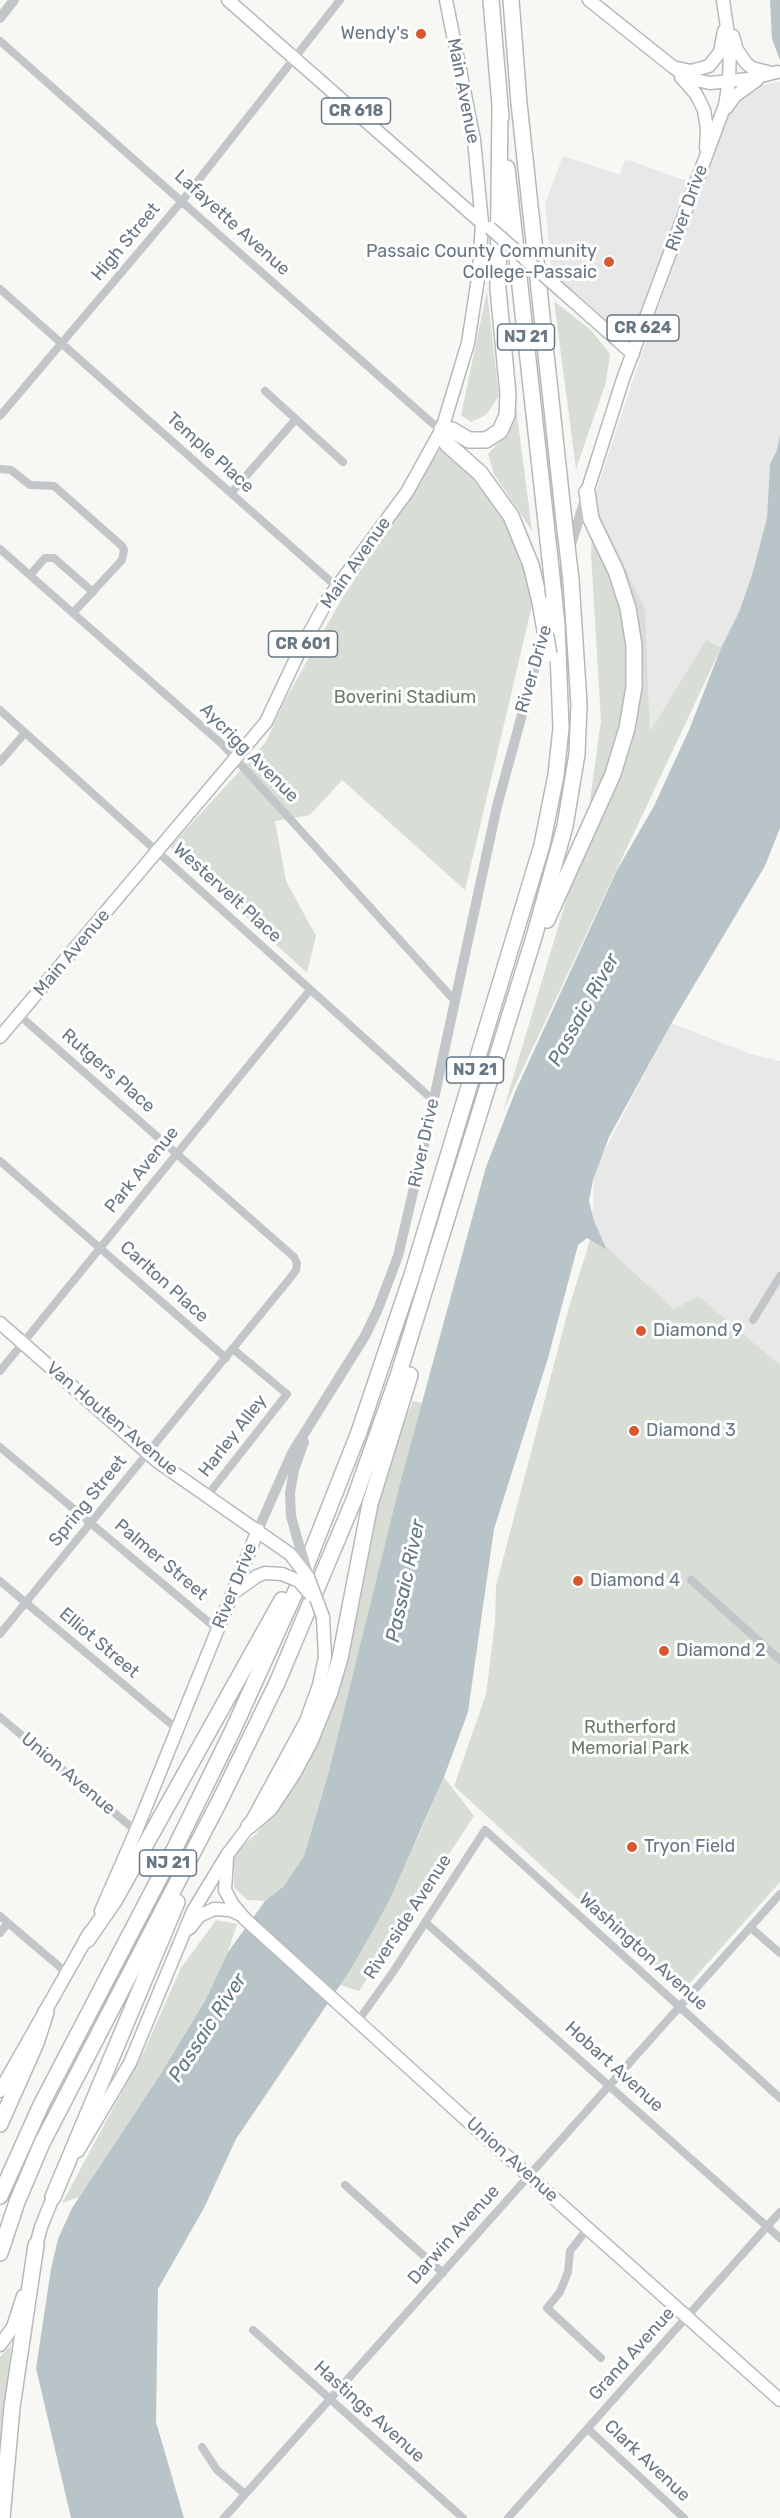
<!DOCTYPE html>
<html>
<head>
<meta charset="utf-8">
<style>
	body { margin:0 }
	canvas { display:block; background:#f7f7f4 }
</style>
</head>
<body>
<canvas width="780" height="2518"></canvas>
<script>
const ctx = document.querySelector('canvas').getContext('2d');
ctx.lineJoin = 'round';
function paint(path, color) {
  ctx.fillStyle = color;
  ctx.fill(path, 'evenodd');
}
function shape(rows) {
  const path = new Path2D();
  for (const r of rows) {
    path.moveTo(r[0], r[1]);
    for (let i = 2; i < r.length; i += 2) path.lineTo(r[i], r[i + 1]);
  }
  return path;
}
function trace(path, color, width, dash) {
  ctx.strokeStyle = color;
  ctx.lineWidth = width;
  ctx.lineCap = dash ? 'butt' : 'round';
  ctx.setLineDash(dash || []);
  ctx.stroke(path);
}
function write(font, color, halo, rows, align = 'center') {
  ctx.font = font + ' Rubik,sans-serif';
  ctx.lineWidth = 6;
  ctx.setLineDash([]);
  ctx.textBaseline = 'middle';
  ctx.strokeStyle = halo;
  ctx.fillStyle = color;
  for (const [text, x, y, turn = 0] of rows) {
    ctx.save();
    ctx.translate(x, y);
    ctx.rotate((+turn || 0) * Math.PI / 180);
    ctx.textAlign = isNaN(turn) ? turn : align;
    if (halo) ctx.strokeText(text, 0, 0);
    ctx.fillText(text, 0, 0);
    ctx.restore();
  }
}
const built = shape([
	[780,82,780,435,777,450,770,464,767,518,752,575,739,612,721,648,706,641,650,733,645,609,593,501,640,359,729,108,762,85],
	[563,156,620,175,625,159,695,184,633,354,553,283,545,204],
	[671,1023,751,1054,780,1061,780,1365,698,1296,674,1309,592,1234,594,1171]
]);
const green = shape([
	[487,291,499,396,486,415,471,422,461,415],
	[554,301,591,330,610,354,606,382,576,469],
	[516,407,532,531,494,474,488,454,506,435],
	[441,448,476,473,519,540,533,601,465,890,342,780,310,815,275,821,286,881,316,936,307,973,170,847,266,742,284,702,341,600],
	[593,501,645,609,650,732,706,640,721,648,503,1111,585,837,601,721,591,554],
	[592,1234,674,1309,698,1296,780,1365,780,1882,681,1993,454,1786,486,1694,495,1623,496,1586,569,1307],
	[413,1401,422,1403,399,1487,329,1771,304,1856,284,1886,265,1901,247,1900,234,1887,234,1854,256,1834,286,1797,318,1742,346,1656,369,1536,388,1460],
	[444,1777,474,1816,359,1991,340,1985,351,1969,419,1835],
	[216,1920,237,1924,228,1952,206,1999,160,2075,79,2197,62,2203,144,2051,181,1968],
	[11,2345,0,2470,0,2357]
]);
const water = shape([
	[770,0,780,0,780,60,772,39],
	[780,435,780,828,765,866,671,1024,609,1137,593,1180,589,1201,594,1221,607,1250,587,1238,578,1245,548,1358,494,1529,468,1712,444,1777,388,1903,351,1969,236,2139,204,2208,158,2289,156,2422,184,2518,71,2518,36,2368,51,2269,58,2239,72,2208,160,2075,206,1999,228,1952,265,1901,284,1886,304,1856,329,1771,399,1487,486,1167,515,1092,617,870,654,806,689,730,721,648,739,612,752,575,767,518,770,464,777,450]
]);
const minor = shape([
	[0,41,432,423,442,429],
	[0,289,337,587],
	[265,391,343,462],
	[0,416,182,201,340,0],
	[0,469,11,470,30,485,54,486,122,546,124,550,122,560,73,613],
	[231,493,296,419],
	[0,549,223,745,455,1001],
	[30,575,45,558,54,558,93,592],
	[0,710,433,1100],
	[0,762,25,733],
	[0,1161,226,1358],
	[753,1320,780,1276],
	[0,1371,310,990],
	[0,1447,218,1630],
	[207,1496,287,1394,233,1349],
	[691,1580,780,1660],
	[0,1581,177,1729],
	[0,1634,291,1277,296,1270,297,1263,294,1257,19,1015],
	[0,1717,136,1831],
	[0,1916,68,1974],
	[425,1922,780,2238],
	[750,1927,780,1953],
	[0,1933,8,1923],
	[358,2021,393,1972,485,1830,780,2098],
	[345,2185,443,2273],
	[588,2228,570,2251,568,2272,560,2292,547,2308,601,2358],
	[253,2330,463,2518],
	[588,2429,684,2518],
	[202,2447,217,2470,245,2494],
	[224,2518,780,1894],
	[508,2518,780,2212]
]);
const tertiary = shape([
	[0,18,14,0],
	[556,593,586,496],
	[258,1530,292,1453,365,1336,378,1309,398,1256,422,1154,497,806,544,634],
	[297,1538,291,1516,290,1493,294,1470,304,1442]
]);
const secondary = shape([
	[572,300,633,354],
	[0,1323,157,1461,290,1554],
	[236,1591,257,1576,265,1573,282,1574],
	[227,1859,225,1890,233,1905,245,1919,482,2134,780,2400],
	[101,1911,136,1831,258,1530],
	[190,1928,199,1916,214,1909,230,1910,239,1914],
	[0,2091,90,1932],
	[78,2151,130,2063,193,1911,227,1855,249,1826,306,1721,319,1685,325,1657,323,1617],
	[34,2253,41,2227,56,2190],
	[0,2345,13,2327,23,2296]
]);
const primary = shape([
	[228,0,482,223],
	[589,0,673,67,691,79,710,83,749,79,777,72],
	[733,36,737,50,746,63,752,68,768,72],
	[677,68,691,71,709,66,720,52,724,31],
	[681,77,696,94,704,110,707,129,706,148],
	[726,108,735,96,757,80],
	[587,492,623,379,725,105,729,81,730,48,723,0],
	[0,1037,266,722,299,652,328,599,407,492,442,429,468,343,479,272,482,223,474,140,446,0]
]);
const motorway = shape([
	[491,0,501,117],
	[511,0,519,103,564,521],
	[500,107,498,289,508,394,507,415,500,431,486,440,469,440,452,430,442,429,447,444,480,473,511,516,531,565,540,602],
	[507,168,551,568],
	[547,920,613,774,627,728,634,687,634,646,628,608,616,571,591,519,587,492],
	[249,1826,270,1808,293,1773,310,1741,330,1692,340,1658,370,1504,410,1375],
	[87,1940,114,1901,282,1600],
	[0,2124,36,2043,46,2012],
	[0,2196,41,2105,174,1850,232,1732,299,1584,359,1432,412,1275,542,845,556,775,561,728,557,626],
	[53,2197,177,1902],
	[0,2253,17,2202,42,2143,220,1800,277,1683,354,1500,398,1376,534,937,565,826,577,754,579,704,571,580],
	[2,2518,12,2407,36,2245]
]);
const tertiaryBridge = shape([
	[297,1538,309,1577]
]);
const secondaryBridge = shape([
	[490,228,572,300],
	[290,1554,308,1577,323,1617],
	[282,1574,299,1581,311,1595]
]);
const motorwayBridge = shape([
	[564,521,571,580],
	[551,568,557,626],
	[540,602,549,654]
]);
const markers = [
	[421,34,6,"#db572f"],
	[609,262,6,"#db572f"],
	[641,1331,6,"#db572f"],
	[634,1431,6,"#db572f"],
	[578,1581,6,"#db572f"],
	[664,1651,6,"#db572f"],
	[632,1847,6,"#db572f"]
];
const shields = [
	[356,111,69],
	[643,328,72],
	[526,337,57],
	[303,644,69],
	[475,1070,57],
	[168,1863,57]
];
const shieldNames = [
	["CR 618",356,111],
	["CR 624",643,328],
	["NJ 21",526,337],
	["CR 601",303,644],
	["NJ 21",475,1070],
	["NJ 21",168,1863]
];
const poiNames = [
	["Wendy's",409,34,"right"],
	["Passaic County Community",597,252,"right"],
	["College-Passaic",597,273,"right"],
	["Diamond 9",653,1331],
	["Diamond 3",646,1431],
	["Diamond 4",590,1581],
	["Diamond 2",676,1651],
	["Tryon Field",644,1847]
];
const streetNames = [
	["Main Avenue",463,91,79],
	["River Drive",687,208,-70],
	["Lafayette Avenue",232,223,42],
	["High Street",126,242,-50],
	["Temple Place",210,453,42],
	["Main Avenue",356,563,-55],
	["River Drive",534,669,-74],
	["Aycrigg Avenue",249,753,45],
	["Westervelt Place",227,893,42],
	["Main Avenue",72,953,-50],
	["Rutgers Place",108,1071,41],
	["River Drive",424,1143,-78],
	["Park Avenue",142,1170,-51],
	["Carlton Place",164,1282,42],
	["Van Houten Avenue",112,1419,40],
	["Harley Alley",233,1436,-52],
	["Spring Street",88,1501,-51],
	["Palmer Street",161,1560,40],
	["River Drive",235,1586,-68],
	["Elliot Street",99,1643,40],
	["Union Avenue",68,1774,40],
	["Riverside Avenue",408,1917,-57],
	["Washington Avenue",643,1952,42],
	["Hobart Avenue",614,2067,42],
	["Union Avenue",512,2160,42],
	["Darwin Avenue",454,2235,-48],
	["Grand Avenue",632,2354,-48],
	["Hastings Avenue",369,2412,42],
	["Clark Avenue",647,2461,43]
];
const parkNames = [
	["Boverini Stadium",405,698],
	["Rutherford",630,1728],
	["Memorial Park",630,1749]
];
const waterNames = [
	["Passaic River",584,1010,-61],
	["Passaic River",406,1581,-78],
	["Passaic River",208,2028,-57]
];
paint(built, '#e7e8e7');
paint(green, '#d8ded5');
paint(water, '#b9c4c8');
trace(secondary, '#b5babe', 15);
trace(primary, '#b5babd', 15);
trace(motorway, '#b5b9bb', 18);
trace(minor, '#c2c6c9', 8);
trace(tertiary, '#c2c6c9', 10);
trace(secondary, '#fff', 12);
trace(primary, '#fff', 12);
trace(motorway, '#fff', 15);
trace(secondaryBridge, '#b5babe', 15, []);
trace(motorwayBridge, '#b5b9bb', 18, []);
trace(tertiaryBridge, '#c2c6c9', 10);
trace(secondaryBridge, '#fff', 12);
trace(motorwayBridge, '#fff', 15);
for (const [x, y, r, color] of markers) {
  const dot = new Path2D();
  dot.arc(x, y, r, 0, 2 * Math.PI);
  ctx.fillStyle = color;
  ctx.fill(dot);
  trace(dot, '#fff', 2);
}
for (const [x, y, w] of shields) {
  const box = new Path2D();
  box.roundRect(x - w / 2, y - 13, w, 26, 4.5);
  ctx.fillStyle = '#fff';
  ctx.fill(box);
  trace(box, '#677784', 1.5);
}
write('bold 16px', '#677784', null, shieldNames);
write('18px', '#677784', '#fff', poiNames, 'left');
write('18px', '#677784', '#fff', streetNames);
write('18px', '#6a7b66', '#fff', parkNames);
write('italic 20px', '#63787f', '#fff', waterNames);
</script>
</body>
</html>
